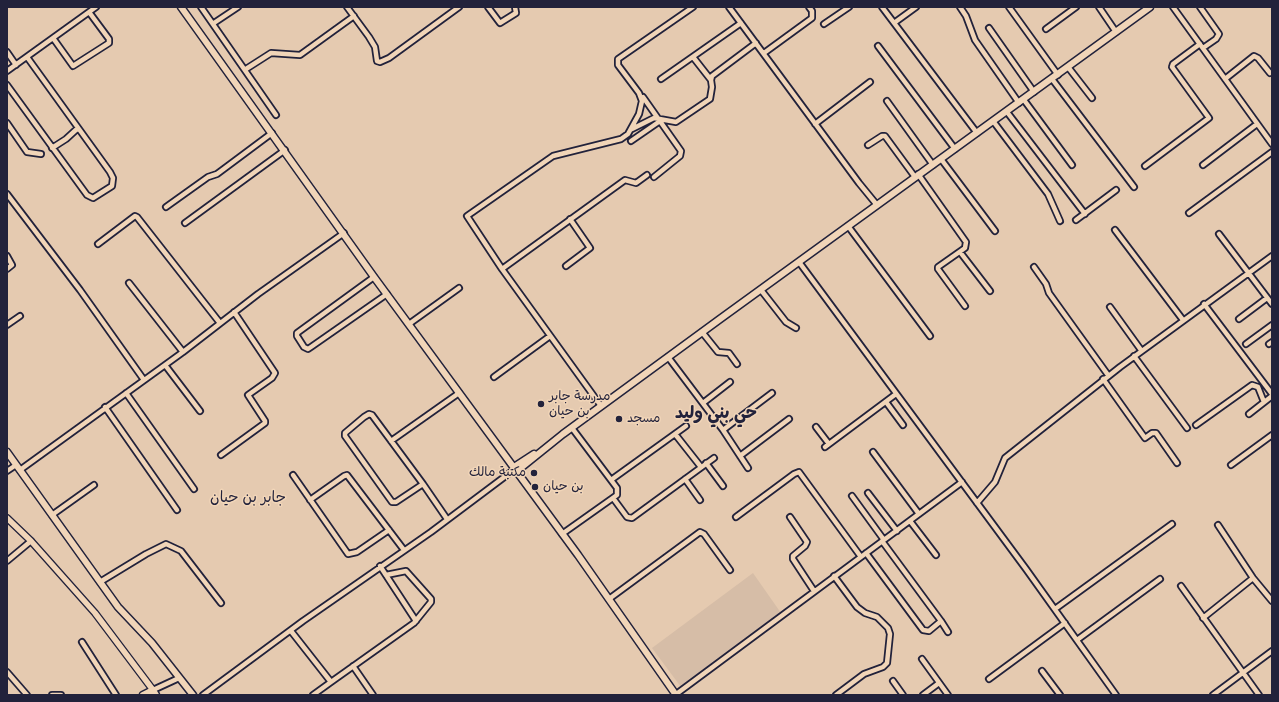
<!DOCTYPE html>
<html>
<head>
<meta charset="utf-8">
<style>
	body { margin:0 }
	#map { position:relative; width:1279px; height:702px; overflow:hidden; background:#e5cab0; font-family:Mynerve,sans-serif }
	canvas { display:block }
	.frame { position:absolute; inset:0; border:8px solid #22223b; pointer-events:none }
</style>
</head>
<body>
<div id="map">
<canvas width="1279" height="702"></canvas>
<div class="frame"></div>
</div>
<script>
const ctx = document.querySelector('canvas').getContext('2d');
ctx.lineJoin = 'round';
function paint(path, color) {
  ctx.fillStyle = color;
  ctx.fill(path, 'evenodd');
}
function shape(rows) {
  const path = new Path2D();
  for (const r of rows) {
    path.moveTo(r[0], r[1]);
    for (let i = 2; i < r.length; i += 2) path.lineTo(r[i], r[i + 1]);
  }
  return path;
}
function trace(path, color, width, dash) {
  ctx.strokeStyle = color;
  ctx.lineWidth = width;
  ctx.lineCap = dash ? 'butt' : 'round';
  ctx.setLineDash(dash || []);
  ctx.stroke(path);
}
function write(font, color, halo, rows, align = 'center') {
  ctx.font = font + ' Mynerve,"Playpen Sans Arabic",sans-serif';
  ctx.lineWidth = 3;
  ctx.setLineDash([]);
  ctx.textBaseline = 'middle';
  ctx.strokeStyle = halo;
  ctx.fillStyle = color;
  for (const [text, x, y, turn = 0] of rows) {
    ctx.save();
    ctx.translate(x, y);
    ctx.rotate((+turn || 0) * Math.PI / 180);
    ctx.textAlign = isNaN(turn) ? turn : align;
    if (halo) ctx.strokeText(text, 0, 0);
    ctx.fillText(text, 0, 0);
    ctx.restore();
  }
}
const built = shape([
	[753,573,781,613,681,687,652,648]
]);
const minor = shape([
	[201,7,276,115],
	[347,7,369,37,375,47,377,61,380,62,389,58,459,7],
	[488,7,500,23,516,13,515,7],
	[729,7,859,183,877,205],
	[882,7,977,133],
	[960,7,966,16,975,40,1019,103],
	[1009,7,1058,75],
	[1099,7,1116,32],
	[1173,7,1272,144],
	[1200,7,1219,34,1216,39,1203,48],
	[214,23,238,7],
	[894,23,916,7],
	[824,24,849,7],
	[989,28,1034,92],
	[1046,29,1076,7],
	[53,38,73,66,109,43,109,39,89,12],
	[878,46,955,149],
	[7,52,16,65],
	[764,53,812,18,812,11,809,7],
	[1068,67,1092,98],
	[246,69,271,53,300,55,354,16],
	[7,71,96,7],
	[661,79,741,23],
	[1052,79,1134,187],
	[1225,79,1254,56,1258,58,1270,73],
	[711,80,712,76,756,43],
	[7,85,87,195,93,198,112,186,113,178,110,172,27,57],
	[643,97,681,151,680,156,654,177],
	[1024,100,1072,165],
	[887,101,933,165],
	[1007,112,1085,214],
	[993,121,1048,194,1060,221],
	[7,123,27,152,41,154],
	[815,124,870,82],
	[632,129,654,118,676,122,710,99,712,87,711,80,693,57],
	[631,141,660,121],
	[868,145,882,136,885,136,915,177],
	[52,148,66,139,78,128],
	[941,159,995,231],
	[1203,165,1257,124],
	[1145,166,1209,118,1172,67,1173,64,1200,44],
	[918,174,966,242,965,248,938,267,938,269,965,306],
	[7,194,80,290,144,380],
	[166,207,208,177,217,174,272,133],
	[1189,213,1272,152],
	[1076,220,1116,190],
	[185,223,285,150],
	[848,226,930,336],
	[1115,230,1183,320],
	[1219,234,1272,304],
	[98,244,135,216,137,217,220,323],
	[960,252,990,291],
	[7,256,12,265,7,269],
	[799,262,1026,569,1116,695],
	[566,266,590,248,570,219],
	[1034,267,1046,284,1049,293,1108,375],
	[502,269,625,180,636,183,647,175],
	[374,277,297,333,297,336,304,347,308,349,311,347,387,294],
	[129,283,183,352],
	[761,290,786,322,796,328],
	[1204,304,1272,394],
	[1110,307,1141,350],
	[1239,319,1267,298],
	[409,324,459,288],
	[7,325,20,316],
	[702,332,718,352,729,353,737,364],
	[1246,344,1272,325],
	[1269,344,1272,342],
	[1134,356,1187,428],
	[668,357,723,430,748,468],
	[165,365,200,411],
	[494,377,550,336],
	[1103,379,1145,438,1152,433,1156,433,1177,463],
	[126,393,194,489],
	[886,402,903,425],
	[703,403,730,382],
	[601,406,502,269,467,216,553,156,621,139,628,134,639,114,642,101,639,93,618,65,618,59,693,7],
	[105,407,177,510],
	[1249,414,1272,396],
	[1196,425,1252,385,1258,387,1264,402],
	[816,427,829,444],
	[723,430,772,393],
	[675,434,701,467],
	[391,441,459,393],
	[825,447,896,394],
	[873,452,919,514],
	[221,455,265,423,265,421,248,395,272,378,275,373,234,312],
	[740,456,789,419],
	[706,463,723,486],
	[1231,465,1272,435],
	[20,470,183,352,258,294,344,233],
	[7,471,16,465],
	[293,475,348,554,357,552,389,530],
	[685,479,700,500],
	[611,480,686,426],
	[423,484,396,502,392,502,345,436,345,433,364,417,369,414,372,415,423,484,447,519],
	[868,493,897,531],
	[852,496,884,540],
	[613,498,627,517,632,518,714,458],
	[310,500,344,476,347,475,404,550],
	[977,503,995,482,1005,458,1120,367,1272,256],
	[52,515,94,485],
	[736,517,794,474,799,472,861,557],
	[790,517,807,542,805,546,793,556,793,559,814,591],
	[910,521,936,555],
	[1218,525,1253,578,1272,601],
	[562,534,617,495,617,488,572,428],
	[866,553,923,630,929,631,941,621,882,541],
	[7,561,31,541],
	[380,566,416,621],
	[834,576,857,607,865,613,877,617,888,628,890,634,887,663,883,667,864,674,836,695],
	[100,582,146,554,166,544,181,551,221,603],
	[1181,586,1259,695],
	[609,599,700,532,704,534,730,570],
	[1055,609,1172,524],
	[1203,618,1253,578],
	[941,621,948,632],
	[291,631,331,682,313,695],
	[1077,640,1160,579],
	[82,642,116,695],
	[922,659,948,695],
	[353,666,373,695],
	[1042,671,1060,695],
	[7,672,27,695],
	[989,679,1065,623],
	[893,681,903,695],
	[331,682,414,623,431,602,431,599,406,571,386,575],
	[153,690,179,678],
	[52,695,61,695],
	[203,695,303,621,431,532,511,472,517,471],
	[675,695,962,482],
	[923,695,939,683],
	[1213,695,1272,651]
]);
const tertiary = shape([
	[7,518,31,541,95,613,153,690]
]);
const secondary = shape([
	[181,7,374,277,578,555,676,695],
	[7,452,118,607,152,643,193,695],
	[514,467,534,454],
	[517,471,563,434,720,319,1150,7],
	[143,695,153,690,156,695]
]);
const markers = [
	[541,404,4,"#22223b"],
	[619,419,4,"#22223b"],
	[534,473,4,"#22223b"],
	[535,487,4,"#22223b"]
];
const poiNames = [
	["مدرسة جابر",549,397],
	["بن حيان",549,412],
	["مسجد",627,419],
	["مكتبة مالك",526,473,"right"],
	["بن حيان",543,487]
];
const quarterNames = [
	["جابر بن حيان",248,499]
];
const districtNames = [
	["حي بني وليد",716,414]
];
paint(built, '#d6bda7');
trace(minor, '#22223b', 8);
trace(tertiary, '#22223b', 8);
trace(secondary, '#22223b', 9);
trace(minor, '#f1d5b8', 4.5);
trace(tertiary, '#f1d5b8', 5.5);
trace(secondary, '#f1d5b8', 6);
for (const [x, y, r, color] of markers) {
  const dot = new Path2D();
  dot.arc(x, y, r, 0, 2 * Math.PI);
  ctx.fillStyle = color;
  ctx.fill(dot);
  trace(dot, '#f1d5b8', 1.5);
}
write('13px', '#22223b', '#f1d5b8', poiNames, 'left');
write('15px', '#22223b', '#f1d5b8', quarterNames);
write('bold 17px', '#22223b', '#f1d5b8', districtNames);
</script>
</body>
</html>
